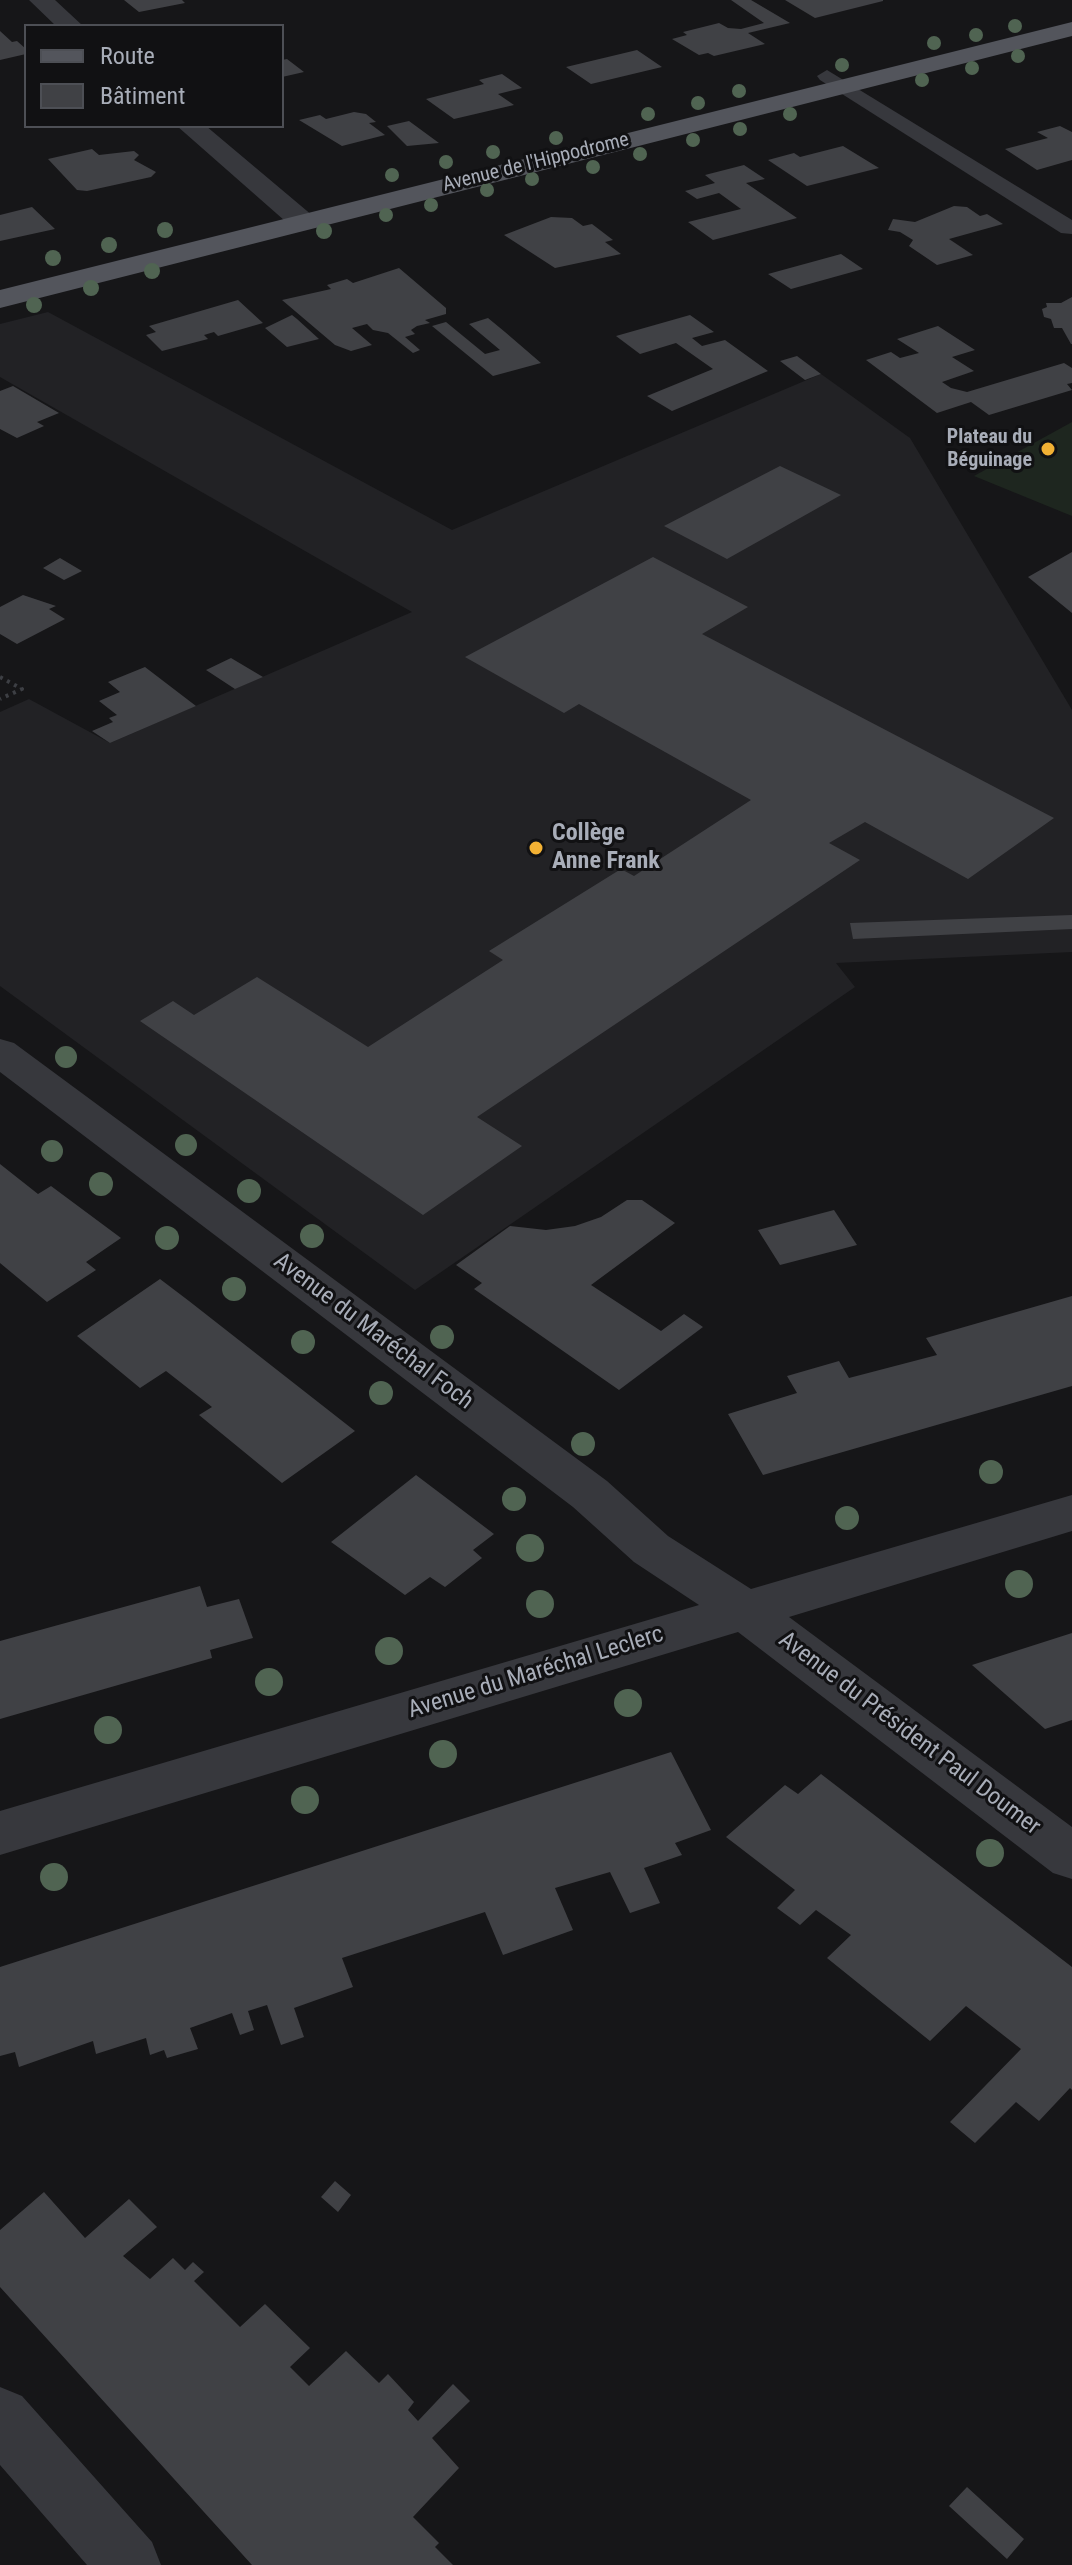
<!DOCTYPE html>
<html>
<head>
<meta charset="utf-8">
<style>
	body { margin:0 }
	#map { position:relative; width:1072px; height:2565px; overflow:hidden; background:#161618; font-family:"Roboto Condensed",sans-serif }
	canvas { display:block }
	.legend { position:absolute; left:24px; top:24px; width:260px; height:104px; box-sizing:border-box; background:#111113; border:2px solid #4d4f55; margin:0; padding:10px 14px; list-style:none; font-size:24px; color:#a8adb8 }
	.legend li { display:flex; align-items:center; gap:16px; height:40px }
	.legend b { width:40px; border:2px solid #4d4f55 }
</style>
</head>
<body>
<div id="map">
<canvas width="1072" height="2565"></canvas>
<ul class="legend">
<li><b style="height:10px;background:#53555c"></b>Route</li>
<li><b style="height:22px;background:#404145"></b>Bâtiment</li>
</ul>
</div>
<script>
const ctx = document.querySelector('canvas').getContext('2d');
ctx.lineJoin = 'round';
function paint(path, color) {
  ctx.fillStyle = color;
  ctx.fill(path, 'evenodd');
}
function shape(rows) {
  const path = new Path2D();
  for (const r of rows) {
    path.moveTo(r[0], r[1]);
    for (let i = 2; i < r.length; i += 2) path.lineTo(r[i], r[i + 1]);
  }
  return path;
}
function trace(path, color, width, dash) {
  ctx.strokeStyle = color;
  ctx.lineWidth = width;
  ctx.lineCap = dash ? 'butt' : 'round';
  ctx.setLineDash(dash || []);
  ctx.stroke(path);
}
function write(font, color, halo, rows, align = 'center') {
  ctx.font = font + ' "Roboto Condensed",sans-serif';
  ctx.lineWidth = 6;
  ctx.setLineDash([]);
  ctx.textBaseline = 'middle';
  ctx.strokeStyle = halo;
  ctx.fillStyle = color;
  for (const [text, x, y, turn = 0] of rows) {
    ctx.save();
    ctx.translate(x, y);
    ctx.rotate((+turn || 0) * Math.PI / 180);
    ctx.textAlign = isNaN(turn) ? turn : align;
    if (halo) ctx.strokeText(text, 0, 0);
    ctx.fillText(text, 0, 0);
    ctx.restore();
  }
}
const built = shape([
	[48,312,452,530,821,374,910,438,1072,710,1072,952,836,963,855,987,415,1290,0,986,0,712,29,699,110,743,412,612,0,377,0,324]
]);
const green = shape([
	[1072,422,1072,516,974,476]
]);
const building = shape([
	[124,0,182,0,185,3,139,12],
	[731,0,751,0,790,23,748,33,765,44,714,56,708,53,699,55,672,39,687,35,683,32,719,23,728,28,741,29,764,23],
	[785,0,883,0,883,1,815,18],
	[0,31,12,42,17,41,26,49,26,54,0,60],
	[637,50,662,67,591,84,566,67],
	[287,59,304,72,282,77,282,60],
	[502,74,522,88,498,94,514,105,454,119,426,99,484,84,479,80],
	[354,112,366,114,376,122,369,123,385,135,342,146,299,120,320,115,326,119],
	[409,121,439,143,407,146,387,126],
	[1060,126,1072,132,1072,160,1037,170,1005,149,1048,138,1037,132],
	[843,146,879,168,807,186,768,160,794,153,800,157],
	[92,149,99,155,134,151,139,155,134,160,156,172,151,177,87,191,77,190,48,159],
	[744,165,765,179,746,183,797,218,713,240,688,222,741,209,719,193,697,199,685,191,715,183,705,175],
	[954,206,967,207,980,216,987,214,1003,224,949,239,973,255,937,265,909,246,913,240,900,232,888,230,893,219,915,222],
	[32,207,55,229,0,241,0,215],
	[551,217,572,218,583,226,592,224,613,240,605,242,621,254,555,268,504,235],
	[841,254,863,269,791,289,768,274],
	[399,268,446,308,446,314,425,320,430,323,417,326,411,330,415,334,405,337,420,350,413,353,388,333,373,330,367,324,352,328,372,345,351,351,335,345,282,300,331,289,327,285,347,279,353,283],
	[1072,297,1072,344,1071,344,1062,328,1054,328,1051,319,1044,317,1042,309,1047,307,1046,303,1061,303],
	[238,300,263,323,218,336,214,332,204,335,208,339,162,351,146,335,156,332,149,326],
	[292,315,297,319,319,339,287,347,265,328],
	[690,315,714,332,692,338,702,346,725,340,768,371,672,411,647,396,713,369,676,343,640,354,616,336],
	[488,318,505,332,541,363,493,376,432,326,446,322,485,354,500,350,469,324],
	[938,326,975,350,952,357,974,371,942,382,951,388,967,392,1064,363,1072,368,1072,383,1067,384,1072,390,989,415,971,402,937,413,866,360,891,352,900,358,919,353,897,339],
	[797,356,821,374,805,380,780,361],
	[13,386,59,413,37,422,44,426,17,438,0,429,0,391],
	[780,466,841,495,727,559,664,526],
	[1072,552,1072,613,1028,577],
	[653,557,748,607,702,634,1054,818,968,879,865,822,829,843,860,860,477,1117,522,1146,423,1215,140,1021,173,1001,194,1015,257,977,368,1047,503,960,489,951,621,869,634,876,751,800,579,704,564,713,465,657],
	[60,558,82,571,64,580,43,568],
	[23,595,56,606,49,609,65,619,17,644,0,634,0,607],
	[231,658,263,677,235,689,206,670],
	[145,667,196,706,110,743,92,731,113,722,109,718,117,715,99,701,120,692,108,682],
	[1072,915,1072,929,853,939,850,923],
	[0,1164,38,1194,51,1186,121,1238,86,1262,96,1270,47,1302,0,1263],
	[627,1200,642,1200,675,1223,591,1285,661,1331,684,1314,703,1327,619,1390,474,1289,482,1283,456,1265,510,1226,546,1230,575,1226,601,1217],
	[834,1210,857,1245,780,1265,758,1230],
	[160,1279,189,1301,355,1431,282,1483,199,1415,212,1407,166,1371,140,1388,77,1336],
	[1072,1296,1072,1386,763,1475,728,1414,797,1393,787,1376,839,1361,849,1378,937,1355,926,1338],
	[416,1475,494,1534,473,1550,482,1558,445,1587,430,1577,405,1595,331,1542],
	[200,1586,207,1607,239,1599,253,1638,210,1650,212,1658,0,1719,0,1641],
	[1072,1633,1072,1720,1045,1729,972,1665],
	[671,1752,711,1830,675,1843,682,1855,644,1868,660,1903,630,1913,610,1872,555,1888,573,1930,503,1955,485,1912,342,1958,353,1987,294,2008,304,2037,281,2045,267,2005,248,2011,254,2030,240,2035,232,2013,190,2028,198,2049,167,2058,164,2050,150,2055,146,2038,96,2054,93,2041,19,2067,15,2052,0,2056,0,1967],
	[821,1774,1072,1967,1072,2090,1070,2088,1039,2121,1016,2102,975,2143,950,2122,1021,2049,966,2006,930,2041,827,1958,851,1935,816,1910,800,1925,777,1908,795,1890,726,1837,785,1785,798,1794],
	[335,2181,351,2195,338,2212,321,2197],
	[44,2192,85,2238,129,2199,157,2227,123,2256,150,2279,173,2258,185,2270,193,2262,204,2272,194,2281,240,2327,265,2304,310,2348,290,2367,309,2386,346,2351,379,2383,388,2374,414,2402,408,2410,418,2421,453,2384,470,2401,432,2438,459,2468,413,2517,439,2543,435,2547,453,2565,252,2565,0,2287,0,2230],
	[967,2487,1024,2539,1007,2559,949,2506]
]);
const path = shape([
	[0,677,22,689,0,699]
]);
const service = shape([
	[827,70,1072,220,1072,234,1061,233,820,80,817,76,827,70]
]);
const minor = shape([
	[29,0,55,0,83,26,56,26,29,0],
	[177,126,206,126,313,216,317,222,313,228,293,228,177,126],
	[0,1039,14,1043,607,1481,668,1536,751,1589,1072,1495,1072,1531,789,1617,1072,1827,1072,1879,1053,1873,738,1632,0,1855,0,1811,699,1605,634,1562,573,1507,0,1072,0,1039],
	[0,2387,22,2396,152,2542,161,2565,87,2565,0,2465,0,2387]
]);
const primary = shape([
	[1072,22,1072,36,0,308,0,290,1072,22]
]);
const trees = [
	[1015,26,7],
	[976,35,7],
	[934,43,7],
	[1018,56,7],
	[842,65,7],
	[972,68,7],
	[922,80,7],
	[739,91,7],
	[698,103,7],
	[648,114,7],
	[790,114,7],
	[740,129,7],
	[556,138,7],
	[693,140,7],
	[493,152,7],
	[640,154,7],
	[446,162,7],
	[593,167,7],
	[392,175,7],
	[532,179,7],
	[487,190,7],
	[431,205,7],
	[386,215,7],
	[165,230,8],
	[324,231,8],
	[109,245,8],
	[53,258,8],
	[152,271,8],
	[91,288,8],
	[34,305,8],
	[66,1057,11],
	[186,1145,11],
	[52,1151,11],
	[101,1184,12],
	[249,1191,12],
	[312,1236,12],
	[167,1238,12],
	[234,1289,12],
	[442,1337,12],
	[303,1342,12],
	[381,1393,12],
	[583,1444,12],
	[991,1472,12],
	[514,1499,12],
	[847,1518,12],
	[530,1548,14],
	[1019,1584,14],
	[540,1604,14],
	[389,1651,14],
	[269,1682,14],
	[628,1703,14],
	[108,1730,14],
	[443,1754,14],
	[305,1800,14],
	[990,1853,14],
	[54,1877,14]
];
const markers = [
	[1048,449,8,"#f2b134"],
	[536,848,8,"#f2b134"]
];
const farStreetnames = [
	["Avenue de l'Hippodrome",536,163,-14]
];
const farPoinames = [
	["Plateau du",1032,438],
	["Béguinage",1032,461]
];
const poiNames = [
	["Collège",552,834],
	["Anne Frank",552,862]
];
const streetNames = [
	["Avenue du Maréchal Foch",373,1332,37],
	["Avenue du Maréchal Leclerc",536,1673,-17],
	["Avenue du Président Paul Doumer",909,1734,37]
];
paint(built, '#222225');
paint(green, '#1e261f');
paint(building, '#404145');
trace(path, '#3d3f44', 4, [3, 5]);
paint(service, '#37383d');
paint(minor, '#37383d');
paint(primary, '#53555c');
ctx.fillStyle = '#506452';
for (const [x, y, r] of trees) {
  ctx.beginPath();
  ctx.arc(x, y, r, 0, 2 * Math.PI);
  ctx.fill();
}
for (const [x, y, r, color] of markers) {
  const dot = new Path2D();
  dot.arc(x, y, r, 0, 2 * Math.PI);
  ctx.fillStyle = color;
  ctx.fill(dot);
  trace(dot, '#111113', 3);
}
write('20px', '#a8adb8', '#111113', farStreetnames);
write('bold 20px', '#a8adb8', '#111113', farPoinames, 'right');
write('bold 24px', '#a8adb8', '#111113', poiNames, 'left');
write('24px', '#a8adb8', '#111113', streetNames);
</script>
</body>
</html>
